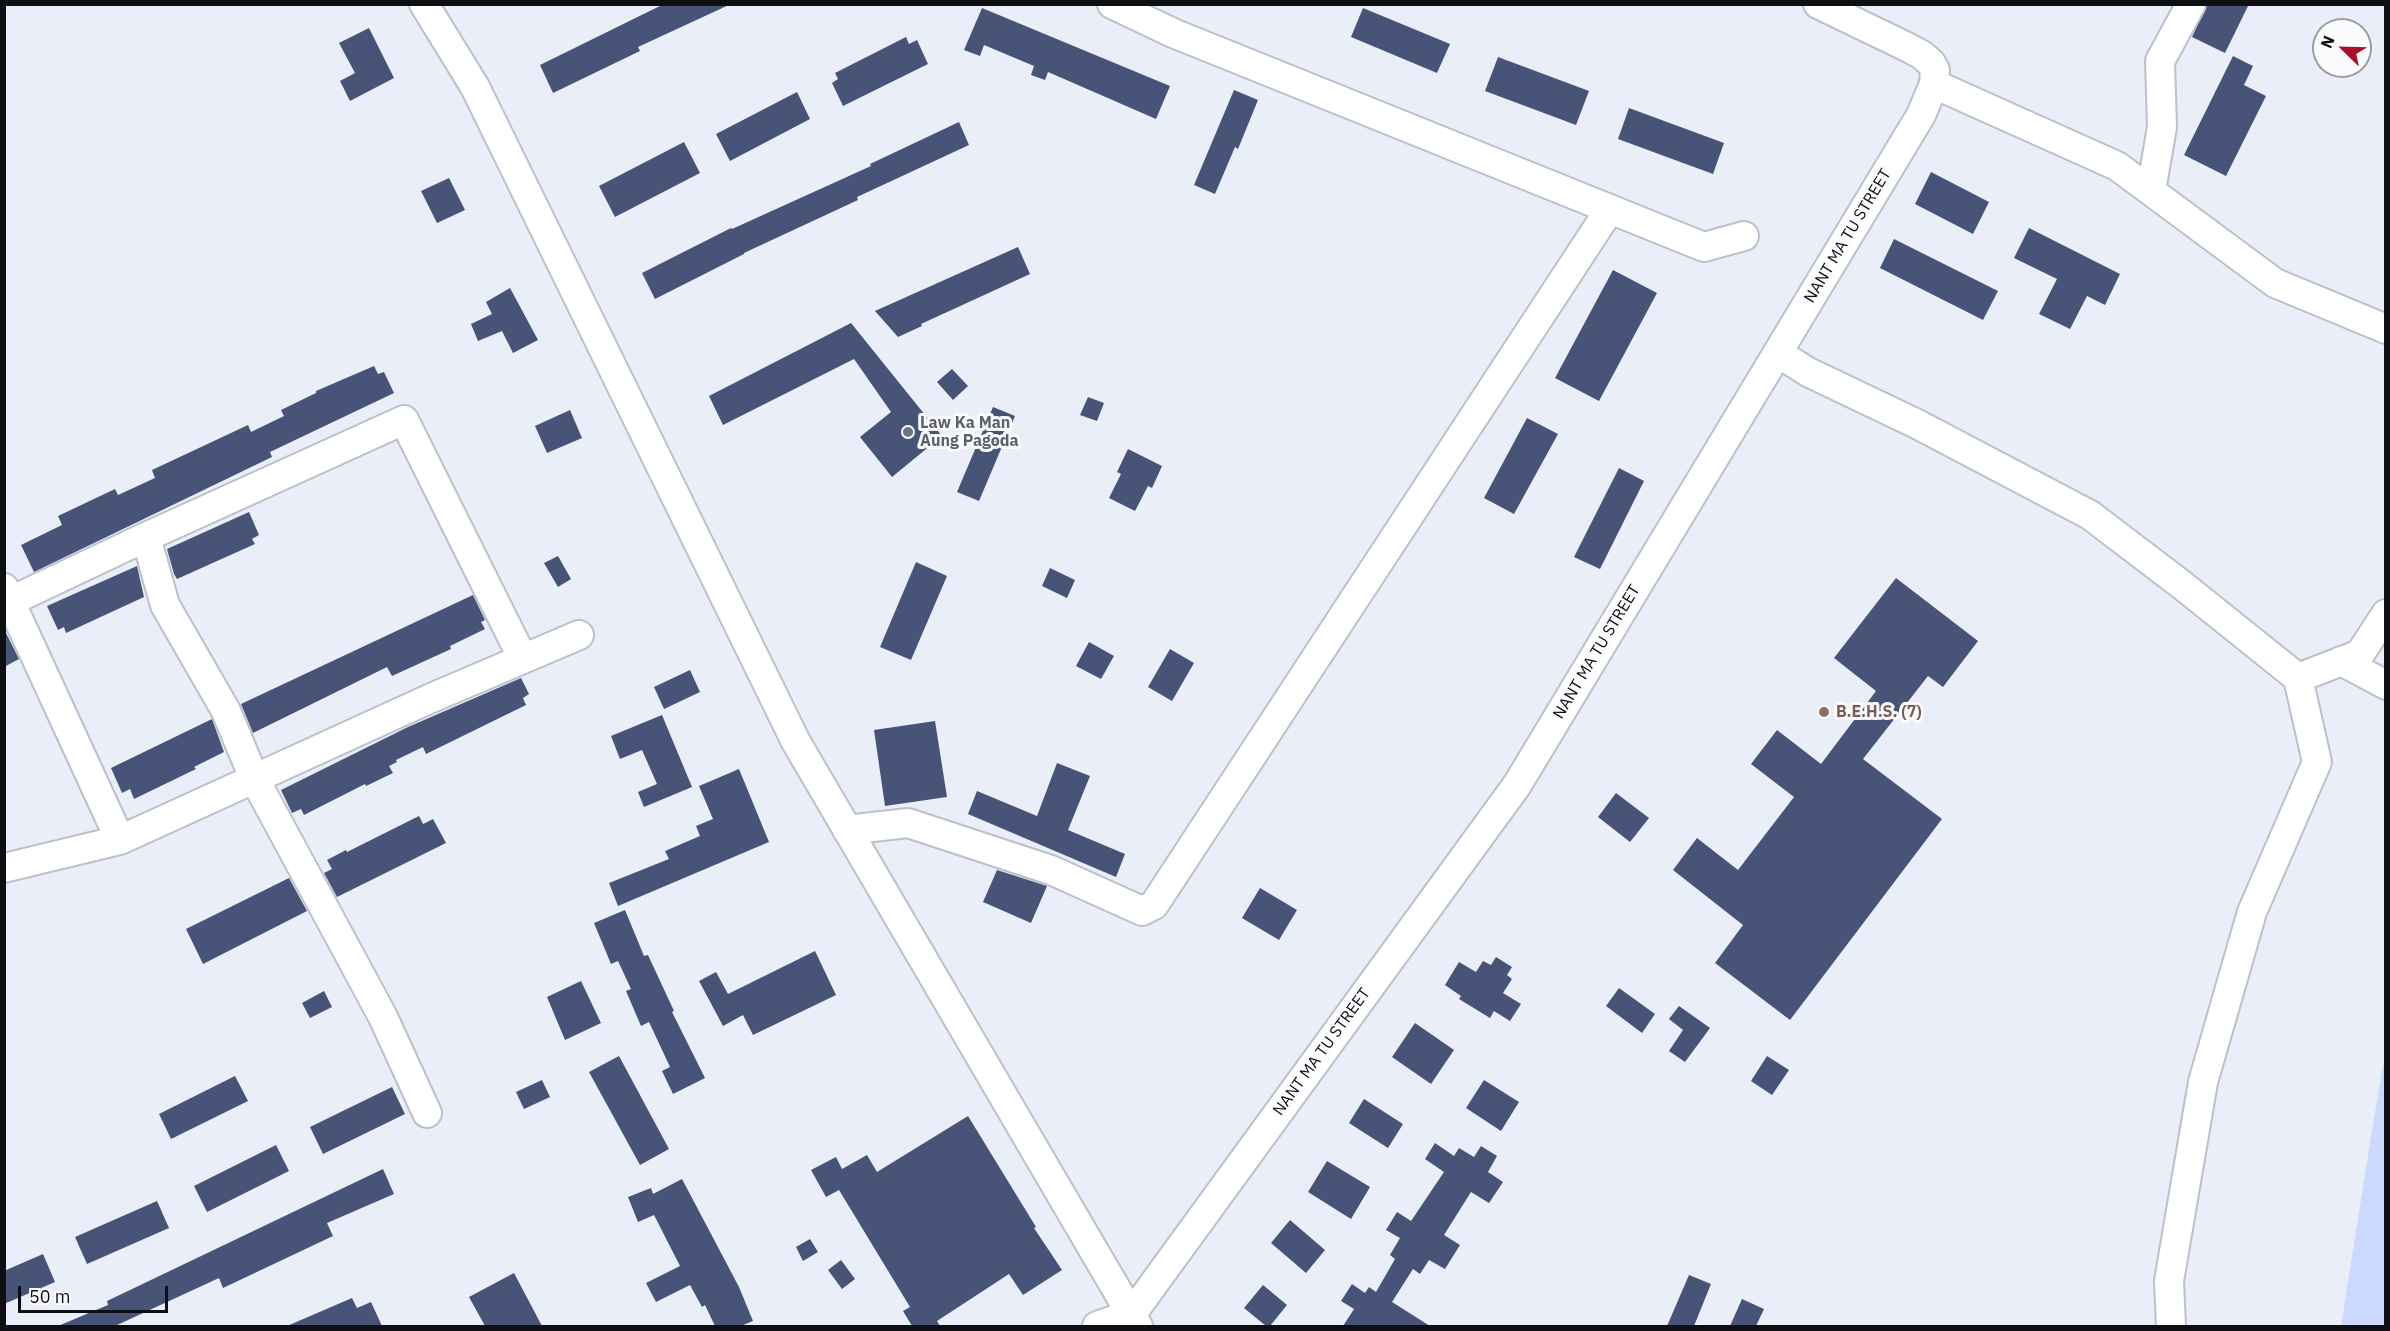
<!DOCTYPE html>
<html>
<head>
<meta charset="utf-8">
<style>
	body { margin:0 }
	#map { position:relative; width:2390px; height:1331px; overflow:hidden; background:#eaeef9; font-family:"IBM Plex Sans",sans-serif }
	canvas { display:block }
	.frame { position:absolute; inset:0; border:6px solid #0e0f12; pointer-events:none }
	.north { position:absolute; left:2312px; top:18px; width:60px; height:60px; box-sizing:border-box; background:#fbfbfe; border:2px solid #9c9da0; border-radius:50%; rotate:293deg; font-size:16px; font-weight:700; line-height:24px; text-align:center; color:#0e0f12 }
	.north::after { content:''; display:block; margin:auto; width:21px; height:27px; background:#a80f2a; clip-path:polygon(50% 0,100% 100%,50% 72%,0 100%) }
	.scale { position:absolute; left:18px; top:1286px; width:150px; height:27px; box-sizing:border-box; border:3px solid #0e0f12; border-top:0; padding-left:8px; font-size:18px; line-height:21px; white-space:nowrap; color:#0e0f12; -webkit-text-stroke:4px #fbfbfe; paint-order:stroke }
</style>
</head>
<body>
<div id="map">
<canvas width="2390" height="1331"></canvas>
<div class="frame"></div>
<div class="north">N</div>
<div class="scale">50 m</div>
</div>
<script>
const ctx = document.querySelector('canvas').getContext('2d');
ctx.lineJoin = 'round';
function paint(path, color) {
  ctx.fillStyle = color;
  ctx.fill(path, 'evenodd');
}
function shape(rows) {
  const path = new Path2D();
  for (const r of rows) {
    path.moveTo(r[0], r[1]);
    for (let i = 2; i < r.length; i += 2) path.lineTo(r[i], r[i + 1]);
  }
  return path;
}
function trace(path, color, width, dash) {
  ctx.strokeStyle = color;
  ctx.lineWidth = width;
  ctx.lineCap = dash ? 'butt' : 'round';
  ctx.setLineDash(dash || []);
  ctx.stroke(path);
}
function write(font, color, halo, rows, align = 'center') {
  ctx.font = font + ' "IBM Plex Sans",sans-serif';
  ctx.lineWidth = 6;
  ctx.setLineDash([]);
  ctx.textBaseline = 'middle';
  ctx.strokeStyle = halo;
  ctx.fillStyle = color;
  for (const [text, x, y, turn = 0] of rows) {
    ctx.save();
    ctx.translate(x, y);
    ctx.rotate((+turn || 0) * Math.PI / 180);
    ctx.textAlign = isNaN(turn) ? turn : align;
    if (halo) ctx.strokeText(text, 0, 0);
    ctx.fillText(text, 0, 0);
    ctx.restore();
  }
}
const green = shape([
	[2385,1055,2385,1326,2341,1326,2373,1124]
]);
const building = shape([
	[664,4,731,4,638,47,640,51,553,93,540,65],
	[2207,4,2249,4,2225,53,2192,37],
	[982,8,1170,86,1156,119,1048,72,1045,80,1031,75,1034,66,984,45,980,56,964,50],
	[1363,8,1450,44,1437,73,1351,37],
	[369,28,394,78,350,101,340,81,355,73,339,43],
	[906,37,909,44,917,40,928,64,843,106,832,83,838,79,835,73],
	[2233,56,2253,66,2244,85,2266,96,2226,176,2184,155],
	[1498,57,1589,91,1576,125,1485,91],
	[1234,90,1258,100,1238,149,1235,147,1215,194,1194,185],
	[797,92,810,119,730,161,716,134],
	[1629,108,1724,143,1713,174,1618,139],
	[959,122,969,145,857,197,858,200,744,253,744,254,655,299,642,273,731,228,732,229,871,166,870,164],
	[684,142,700,173,615,217,599,186],
	[1931,172,1989,202,1973,234,1915,204],
	[449,178,465,210,437,223,421,191],
	[2029,228,2120,274,2105,305,2087,296,2070,329,2039,314,2057,279,2014,258],
	[1894,239,1998,291,1983,320,1880,268],
	[1018,247,1030,274,921,324,922,326,898,337,875,311],
	[1613,270,1657,293,1599,401,1555,378],
	[510,288,538,340,513,353,502,331,478,341,471,324,492,314,486,302],
	[851,323,942,436,892,477,860,437,891,412,854,359,723,425,709,396],
	[374,366,378,374,384,372,394,393,270,452,272,457,34,572,21,545,62,525,58,516,115,489,118,495,155,478,152,470,248,425,251,432,284,416,281,410,316,393,316,391],
	[952,369,968,386,953,400,937,382],
	[1088,397,1104,403,1097,421,1080,415],
	[993,407,1015,416,979,501,957,492],
	[570,410,582,438,547,453,535,426],
	[1527,418,1558,434,1514,514,1484,498],
	[1128,449,1162,466,1152,488,1148,486,1135,511,1109,498,1121,474,1117,472],
	[1619,468,1644,481,1600,569,1574,557],
	[249,512,259,535,252,539,255,544,177,579,174,574,167,549],
	[558,556,571,579,558,587,544,563],
	[916,562,947,576,911,660,880,647],
	[137,566,144,597,66,633,64,627,58,630,47,606],
	[1050,568,1075,580,1067,598,1042,586],
	[1896,578,1978,641,1943,687,1928,676,1863,759,1942,819,1790,1020,1715,963,1743,925,1673,870,1697,838,1738,870,1794,797,1751,764,1777,730,1821,764,1876,691,1834,658],
	[473,595,485,620,481,622,485,629,450,646,451,649,392,676,387,667,253,733,241,704],
	[4,629,19,659,4,667],
	[1089,642,1114,656,1101,679,1076,666],
	[1170,649,1194,663,1172,701,1148,687],
	[690,670,700,692,664,709,654,687],
	[521,678,529,694,523,698,526,705,426,754,423,747,396,760,397,762,389,766,393,773,366,786,365,784,304,815,301,809,292,813,281,790,408,727],
	[662,715,692,787,644,807,638,792,657,784,642,750,620,759,611,736],
	[212,719,224,752,194,767,196,769,134,799,130,789,122,793,111,768],
	[935,721,947,797,885,806,874,730],
	[1057,763,1090,776,1068,830,1125,854,1116,877,968,814,977,791,1037,816],
	[739,769,769,842,618,906,609,883,669,859,665,851,700,836,696,826,713,819,699,786],
	[1616,793,1649,818,1630,842,1598,817],
	[419,816,423,824,433,819,446,843,337,897,324,873,332,869,327,860,346,850,347,852],
	[997,870,1047,886,1031,923,983,902],
	[289,878,307,911,203,964,186,929],
	[1260,888,1297,910,1279,940,1242,918],
	[625,910,644,956,648,955,674,1011,672,1012,705,1078,673,1094,662,1071,670,1067,649,1022,641,1026,626,991,631,989,618,961,611,964,594,923],
	[815,951,836,995,753,1035,743,1015,723,1026,699,981,716,972,728,994],
	[1496,957,1512,967,1507,975,1512,979,1503,993,1521,1004,1510,1021,1494,1011,1490,1018,1459,999,1461,996,1445,985,1459,962,1476,972,1483,961,1491,965],
	[581,981,601,1023,565,1040,547,997],
	[1619,988,1655,1014,1642,1033,1606,1006],
	[324,991,332,1007,310,1018,302,1003],
	[1679,1006,1710,1028,1685,1062,1669,1051,1683,1030,1669,1019],
	[1415,1023,1454,1050,1431,1084,1392,1057],
	[619,1056,669,1149,640,1165,589,1072],
	[1767,1056,1789,1070,1772,1095,1751,1081],
	[235,1076,248,1101,171,1139,159,1114],
	[542,1080,550,1097,524,1109,516,1092],
	[1484,1080,1519,1102,1501,1131,1466,1108],
	[392,1087,405,1114,323,1154,310,1127],
	[1364,1099,1403,1124,1388,1148,1349,1123],
	[968,1116,1036,1227,1034,1228,1062,1270,1023,1295,1009,1274,937,1321,940,1326,912,1326,903,1311,910,1307,839,1190,826,1197,811,1170,836,1157,842,1169,867,1155,877,1172],
	[1435,1143,1454,1156,1459,1148,1474,1157,1481,1146,1497,1156,1488,1172,1503,1182,1489,1203,1471,1192,1444,1235,1460,1245,1445,1269,1429,1260,1420,1274,1413,1269,1392,1302,1430,1326,1343,1326,1354,1309,1341,1301,1352,1284,1365,1293,1369,1287,1376,1292,1395,1259,1390,1255,1400,1238,1386,1230,1397,1212,1411,1221,1444,1172,1425,1159],
	[276,1145,289,1171,207,1212,194,1186],
	[1327,1161,1370,1187,1351,1219,1308,1192],
	[383,1169,394,1194,327,1223,333,1236,223,1288,219,1278,115,1326,58,1326,108,1305,107,1301],
	[682,1179,739,1287,753,1321,741,1326,715,1326,705,1305,702,1307,690,1285,656,1302,646,1283,680,1266,654,1215,638,1222,628,1197,651,1188,653,1194],
	[157,1201,169,1228,87,1264,75,1237],
	[1290,1220,1325,1250,1306,1273,1271,1243],
	[810,1239,818,1252,803,1261,796,1247],
	[43,1254,55,1282,4,1304,4,1271],
	[841,1260,855,1279,842,1289,828,1270],
	[514,1273,542,1326,485,1326,469,1297],
	[1689,1275,1711,1284,1694,1326,1667,1326],
	[1263,1285,1287,1305,1270,1326,1266,1326,1244,1308],
	[352,1298,357,1308,371,1302,382,1326,287,1326],
	[1742,1299,1764,1309,1756,1326,1730,1326]
]);
const minor = shape([
	[424,4,475,87,796,742,1138,1326],
	[1112,4,1173,33,1704,247,1744,236],
	[1934,84,2117,166,2275,283,2386,329],
	[2151,191,2162,127,2160,61,2191,4],
	[1778,353,1808,372,1917,424,2090,515,2182,585,2298,678,2360,654,2386,614],
	[146,537,165,605,226,711,254,778,383,1017,427,1113],
	[4,588,120,840,4,868],
	[11,601,146,537,404,420,523,659],
	[2341,661,2386,685],
	[847,830,908,823,1051,870,1142,911,1154,905,1610,209],
	[120,840,429,699,579,635],
	[1097,1326,1131,1314],
	[1123,1326,1517,785,1921,115,1934,84,1935,70,1931,63,1922,55,1907,47,1818,4],
	[2171,1326,2169,1281,2203,1082,2252,912,2317,762,2298,678]
]);
const markers = [
	[908,432,6,"#6b7280"],
	[1824,712,6,"#8d6e63"]
];
const streetNames = [
	["NANT MA TU STREET",1848,236,-59],
	["NANT MA TU STREET",1597,652,-59],
	["NANT MA TU STREET",1322,1052,-54]
];
const worshipNames = [
	["Law Ka Man",920,423],
	["Aung Pagoda",920,441]
];
const educationNames = [
	["B.E.H.S. (7)",1836,712]
];
paint(green, '#cbd9ff');
paint(building, '#475477');
trace(minor, '#bcc0ca', 32);
trace(minor, '#fff', 28);
for (const [x, y, r, color] of markers) {
  const dot = new Path2D();
  dot.arc(x, y, r, 0, 2 * Math.PI);
  ctx.fillStyle = color;
  ctx.fill(dot);
  trace(dot, '#fbfbfe', 2);
}
write('16px', '#0e0f12', '#fbfbfe', streetNames);
write('bold 16px', '#5b616d', '#fbfbfe', worshipNames, 'left');
write('bold 16px', '#785e54', '#fbfbfe', educationNames, 'left');
</script>
</body>
</html>
